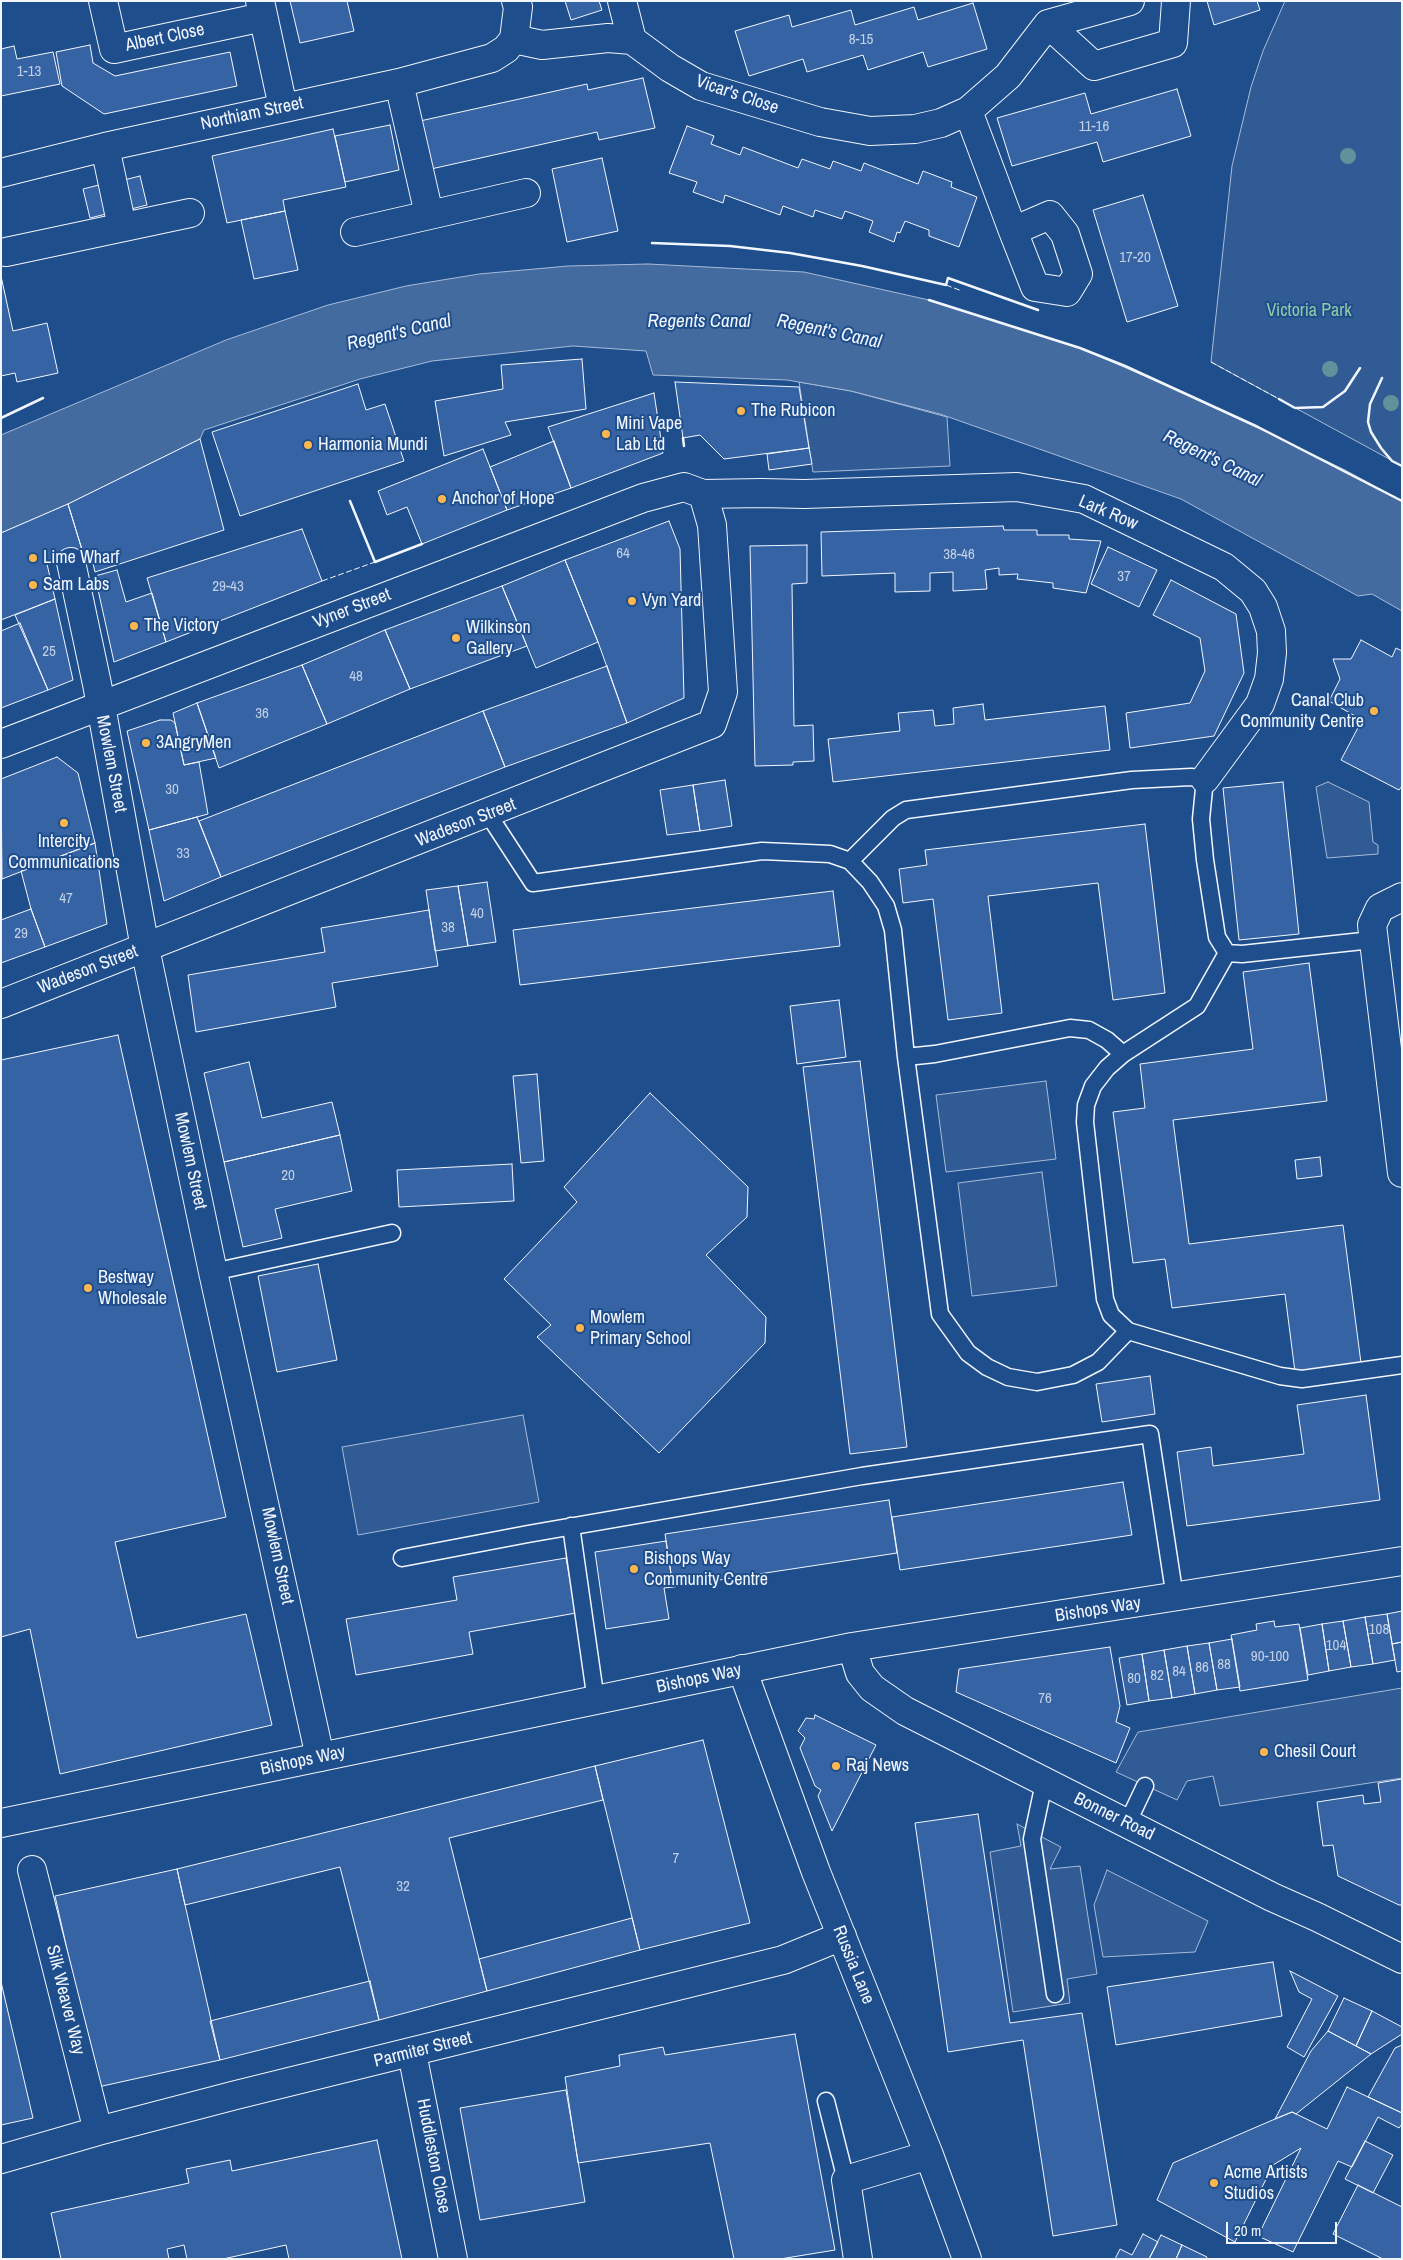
<!DOCTYPE html>
<html>
<head>
<meta charset="utf-8">
<style>
	body { margin:0 }
	#map { position:relative; width:1403px; height:2260px; overflow:hidden; background:#1f4e8c; font-family:"Archivo Narrow",sans-serif }
	canvas { display:block }
	.frame { position:absolute; inset:0; border:2px solid #f2f6ff; pointer-events:none }
	.scale { position:absolute; left:1226px; top:2222px; width:111px; height:22px; box-sizing:border-box; border:2px solid #f2f6ff; border-top:0; padding-left:6px; font-size:15px; line-height:18px; white-space:nowrap; color:#f2f6ff; -webkit-text-stroke:4px #1f4e8c; paint-order:stroke }
</style>
</head>
<body>
<div id="map">
<canvas width="1403" height="2260"></canvas>
<div class="frame"></div>
<div class="scale">20 m</div>
</div>
<script>
const ctx = document.querySelector('canvas').getContext('2d');
ctx.lineJoin = 'round';
function paint(path, color) {
  ctx.fillStyle = color;
  ctx.fill(path, 'evenodd');
}
function shape(rows) {
  const path = new Path2D();
  for (const r of rows) {
    path.moveTo(r[0], r[1]);
    for (let i = 2; i < r.length; i += 2) path.lineTo(r[i], r[i + 1]);
  }
  return path;
}
function trace(path, color, width, dash) {
  ctx.strokeStyle = color;
  ctx.lineWidth = width;
  ctx.lineCap = dash ? 'butt' : 'round';
  ctx.setLineDash(dash || []);
  ctx.stroke(path);
}
function write(font, color, halo, rows, align = 'center') {
  ctx.font = font + ' "Archivo Narrow",sans-serif';
  ctx.lineWidth = 4;
  ctx.setLineDash([]);
  ctx.textBaseline = 'middle';
  ctx.strokeStyle = halo;
  ctx.fillStyle = color;
  for (const [text, x, y, turn = 0] of rows) {
    ctx.save();
    ctx.translate(x, y);
    ctx.rotate((+turn || 0) * Math.PI / 180);
    ctx.textAlign = isNaN(turn) ? turn : align;
    if (halo) ctx.strokeText(text, 0, 0);
    ctx.fillText(text, 0, 0);
    ctx.restore();
  }
}
const built = shape([
	[1285,1,1402,1,1402,466,1211,362,1232,166,1251,87,1263,51,1285,1],
	[799,382,851,391,947,417,950,466,813,472,799,382],
	[1328,782,1369,802,1373,842,1378,845,1378,854,1327,858,1316,787,1328,782],
	[1046,1081,1056,1159,946,1172,936,1095,1046,1081],
	[1042,1172,1057,1286,972,1296,958,1183,1042,1172],
	[523,1415,539,1502,358,1535,342,1447,523,1415],
	[1402,1688,1402,1778,1220,1806,1213,1776,1187,1781,1177,1800,1116,1772,1138,1732,1402,1688],
	[1017,1824,1061,1847,1050,1869,1080,1866,1097,1974,1067,1979,1070,2003,1013,2012,990,1852,1021,1846,1017,1824],
	[1107,1870,1208,1921,1195,1952,1103,1957,1094,1905,1107,1870]
]);
const water = shape([
	[648,264,804,272,929,300,1080,348,1202,401,1345,470,1402,501,1402,611,1372,594,1358,596,1181,499,940,414,851,391,787,380,653,375,646,351,573,346,432,361,360,379,204,430,200,439,68,504,1,533,1,435,226,340,328,305,406,286,479,274,568,266,648,264]
]);
const building = shape([
	[290,1,347,1,354,31,300,43,290,1],
	[565,1,599,1,602,10,571,20,565,1],
	[1207,1,1257,1,1260,10,1214,25,1207,1],
	[973,3,987,49,928,67,923,52,868,70,863,55,807,72,803,59,749,76,735,31,789,15,792,27,851,10,855,25,914,7,918,20,973,3],
	[90,45,93,63,115,76,230,52,237,86,104,114,62,86,56,52,90,45],
	[14,46,17,59,53,52,60,84,1,96,1,49,14,46],
	[643,78,655,128,599,140,597,132,431,169,420,121,587,84,588,90,643,78],
	[1177,89,1191,136,1103,162,1097,142,1012,166,997,118,1085,93,1091,114,1177,89],
	[390,125,399,170,345,182,335,136,390,125],
	[687,126,714,136,711,144,740,155,743,147,798,168,802,159,830,169,833,161,861,171,864,163,918,184,923,171,952,182,951,187,977,197,959,247,929,236,929,230,905,221,900,233,897,232,894,242,869,232,873,221,845,211,842,219,815,210,813,217,783,206,780,215,725,195,723,203,693,192,697,182,669,173,687,126],
	[333,129,346,187,283,200,285,211,227,223,212,156,333,129],
	[602,158,618,231,567,242,552,169,602,158],
	[140,176,147,205,127,210,120,181,140,176],
	[103,184,110,213,90,218,83,189,103,184],
	[1143,195,1178,306,1127,322,1093,210,1143,195],
	[285,211,298,270,254,279,241,220,285,211],
	[1,276,13,331,47,323,58,373,17,382,15,373,1,376,1,276],
	[582,359,586,409,505,422,511,435,444,456,435,401,503,389,501,365,582,359],
	[675,382,799,387,809,448,724,459,700,435,683,438,675,382],
	[358,384,366,410,385,404,404,461,240,516,212,432,358,384],
	[654,393,663,453,571,488,548,427,654,393],
	[200,439,224,530,95,572,90,551,83,553,68,504,200,439],
	[554,441,571,488,507,510,490,467,554,441],
	[809,448,812,464,769,470,767,454,809,448],
	[483,449,507,510,422,544,407,507,387,515,378,491,483,449],
	[68,504,83,553,47,564,55,599,1,620,1,533,68,504],
	[669,521,680,549,684,698,627,723,598,642,565,560,669,521],
	[1003,526,1004,530,1037,530,1037,535,1069,535,1069,539,1101,541,1086,593,1053,588,1053,583,1017,579,1018,574,999,575,999,568,985,570,987,589,953,591,953,572,930,573,930,591,895,592,895,573,822,576,821,532,1003,526],
	[302,529,322,581,166,642,147,578,302,529],
	[807,545,807,583,792,584,794,726,813,725,814,761,793,762,793,765,755,766,750,546,807,545],
	[1108,547,1157,570,1139,607,1091,584,1108,547],
	[565,560,598,642,536,668,502,586,565,560],
	[117,570,126,602,152,593,166,642,114,662,95,576,117,570],
	[1171,580,1236,614,1244,673,1214,736,1130,748,1126,713,1190,703,1205,671,1200,638,1153,615,1171,580],
	[502,586,527,646,410,689,385,630,502,586],
	[55,599,73,680,48,690,15,615,55,599],
	[20,623,48,690,1,708,1,631,20,623],
	[385,630,410,689,327,724,302,665,385,630],
	[1361,640,1392,657,1396,648,1402,651,1402,786,1399,790,1341,760,1362,720,1329,701,1340,679,1333,659,1351,659,1361,640],
	[302,665,327,724,219,768,197,703,302,665],
	[607,666,627,723,505,767,483,711,607,666],
	[197,703,216,758,184,765,173,713,197,703],
	[983,704,985,720,1105,706,1110,750,833,782,828,739,900,731,898,713,933,710,935,726,954,724,953,708,983,704],
	[483,711,505,767,221,877,199,821,483,711],
	[160,720,171,720,175,723,184,765,199,762,208,814,149,830,127,731,160,720],
	[57,757,78,773,95,843,2,879,1,779,57,757],
	[725,780,732,826,700,831,693,785,725,780],
	[1283,782,1299,934,1239,940,1223,788,1283,782],
	[693,785,700,831,667,835,660,790,693,785],
	[197,817,221,877,164,901,149,830,197,817],
	[1145,824,1165,993,1113,1000,1098,883,988,896,1002,1013,948,1020,933,899,903,903,899,869,927,865,925,850,1145,824],
	[95,843,107,924,45,947,31,909,21,871,95,843],
	[487,882,496,942,468,946,458,886,487,882],
	[458,886,468,946,435,951,426,890,458,886],
	[833,891,840,946,520,985,513,930,833,891],
	[31,909,45,947,1,963,1,920,31,909],
	[429,910,438,966,332,983,336,1007,196,1032,188,975,325,952,321,928,429,910],
	[1309,963,1327,1101,1173,1120,1189,1244,1343,1225,1361,1363,1295,1372,1285,1294,1172,1308,1165,1259,1133,1263,1113,1112,1145,1108,1140,1064,1253,1049,1243,972,1309,963],
	[839,1000,846,1057,797,1064,790,1006,839,1000],
	[118,1035,226,1517,115,1542,137,1638,246,1614,272,1725,60,1774,30,1629,1,1637,1,1060,118,1035],
	[860,1061,907,1447,850,1454,803,1067,860,1061],
	[249,1062,262,1118,332,1102,340,1135,224,1162,204,1073,249,1062],
	[537,1074,544,1161,521,1163,513,1076,537,1074],
	[650,1093,748,1187,747,1217,706,1255,766,1317,765,1343,659,1453,537,1337,551,1325,504,1279,577,1202,564,1187,650,1093],
	[340,1135,352,1191,275,1209,282,1238,243,1247,224,1162,340,1135],
	[1320,1157,1322,1176,1297,1179,1295,1160,1320,1157],
	[512,1164,514,1201,399,1207,397,1170,512,1164],
	[318,1264,337,1360,277,1372,258,1276,318,1264],
	[1150,1376,1155,1414,1102,1422,1096,1384,1150,1376],
	[1366,1395,1380,1500,1187,1526,1177,1452,1211,1447,1213,1466,1304,1454,1297,1405,1366,1395],
	[1123,1482,1132,1535,900,1570,892,1517,1123,1482],
	[889,1500,897,1553,673,1587,665,1534,889,1500],
	[666,1541,673,1587,664,1588,669,1619,606,1629,595,1552,666,1541],
	[566,1558,576,1613,469,1632,473,1654,356,1675,346,1619,457,1600,453,1577,566,1558],
	[1402,1611,1402,1642,1392,1644,1387,1614,1402,1611],
	[1387,1614,1395,1660,1373,1664,1365,1617,1387,1614],
	[1365,1617,1373,1664,1351,1667,1343,1621,1365,1617],
	[1274,1621,1275,1627,1299,1624,1308,1680,1240,1691,1231,1635,1257,1630,1256,1624,1274,1621],
	[1343,1621,1351,1667,1329,1671,1322,1624,1343,1621],
	[1322,1624,1329,1671,1308,1675,1300,1628,1322,1624],
	[1232,1639,1240,1687,1217,1690,1209,1643,1232,1639],
	[1402,1642,1402,1671,1397,1672,1392,1644,1402,1642],
	[1209,1643,1217,1690,1195,1694,1187,1646,1209,1643],
	[1187,1646,1195,1694,1172,1698,1164,1650,1187,1646],
	[1110,1647,1120,1706,1116,1722,1130,1728,1116,1763,956,1692,959,1669,1110,1647],
	[1164,1650,1172,1698,1149,1701,1142,1654,1164,1650],
	[1142,1654,1149,1701,1127,1705,1119,1658,1142,1654],
	[815,1715,876,1745,832,1831,818,1796,821,1790,815,1786,800,1748,805,1738,798,1731,806,1718,814,1719,815,1715],
	[703,1740,750,1923,640,1950,595,1766,703,1740],
	[595,1766,603,1800,449,1838,487,1991,379,2020,340,1867,185,1905,177,1869,595,1766],
	[1402,1779,1402,1905,1399,1905,1338,1876,1333,1845,1323,1846,1317,1802,1363,1795,1364,1804,1381,1802,1378,1783,1402,1779],
	[978,1814,1010,2023,1082,2013,1117,2225,1053,2236,1023,2040,948,2052,915,1823,978,1814],
	[177,1869,220,2060,98,2087,55,1896,177,1869],
	[632,1918,640,1950,487,1991,479,1959,632,1918],
	[1273,1962,1282,2016,1116,2045,1107,1987,1273,1962],
	[1290,1971,1338,1996,1304,2057,1287,2047,1312,1999,1299,1992,1290,1971],
	[370,1981,379,2020,220,2060,210,2021,370,1981],
	[1,1982,33,2118,1,2125,1,1982],
	[1344,1998,1372,2011,1356,2046,1328,2031,1344,1998],
	[1372,2011,1402,2027,1402,2034,1371,2054,1356,2046,1372,2011],
	[1328,2031,1371,2054,1296,2114,1292,2112,1275,2119,1311,2051,1328,2031],
	[795,2034,835,2250,780,2259,734,2259,710,2143,578,2163,565,2077,620,2066,619,2055,663,2047,665,2055,795,2034],
	[1402,2045,1402,2113,1368,2097,1395,2048,1402,2045],
	[1347,2087,1402,2113,1402,2124,1399,2128,1378,2117,1352,2167,1338,2161,1293,2252,1258,2236,1301,2148,1273,2165,1235,2242,1157,2200,1173,2163,1275,2119,1292,2112,1327,2129,1347,2087],
	[566,2090,585,2202,480,2220,460,2108,566,2090],
	[377,2140,402,2259,289,2259,286,2245,223,2259,187,2259,184,2245,167,2249,169,2259,61,2259,51,2213,189,2183,186,2169,230,2160,232,2171,377,2140],
	[1365,2141,1393,2155,1373,2193,1345,2179,1365,2141],
	[1358,2185,1402,2207,1402,2259,1383,2259,1333,2234,1358,2185],
	[1143,2234,1158,2242,1149,2259,1115,2259,1120,2249,1132,2255,1143,2234],
	[1161,2235,1182,2245,1176,2259,1149,2259,1161,2235],
	[1182,2245,1207,2257,1206,2259,1176,2259,1182,2245]
]);
const lane = shape([
	[488,814,533,883,762,851,830,854,850,861,893,818,906,810,1132,780,1191,777,1205,779,1201,819,1205,860,1217,937,1227,953,1242,954,1372,940],
	[850,861,870,882,886,906,893,930,906,1057,940,1314,968,1353,987,1367,1008,1377,1037,1382,1073,1375,1098,1362,1128,1331],
	[1227,953,1197,1006,1123,1054,1107,1068,1093,1086,1086,1105,1085,1122,1105,1299,1111,1315,1128,1331,1280,1376,1302,1379,1402,1365],
	[906,1057,935,1054,1070,1028,1089,1030,1107,1040,1123,1054],
	[213,1272,392,1233],
	[571,1526,596,1701],
	[402,1558,528,1534,862,1476,1150,1434,1175,1598],
	[1044,1783,1032,1839,1055,1994],
	[1127,1824,1145,1786],
	[826,2101,846,2180]
]);
const street = shape([
	[103,1,114,49,263,17],
	[260,1,283,107],
	[622,1,632,40],
	[1048,24,1094,66,1173,43,1176,1],
	[514,39,542,45,608,38,632,40,670,68,701,86,820,122,870,131,915,129,941,123,968,111,1008,76,1048,24,1130,1],
	[399,83,429,214],
	[968,111,1013,231,1035,287,1067,292,1078,274,1065,234,1050,215,1013,231],
	[105,147,122,227],
	[1,173,105,147,399,83,492,58,506,49,514,39,518,7,516,1],
	[355,232,526,193],
	[6,252,190,213],
	[71,562,97,684,145,948,213,1272,320,1757],
	[1,744,643,498,684,487,703,494,762,493,804,494,1017,487,1084,499,1224,567,1253,591,1263,607,1271,631,1272,653,1269,679,1260,704,1205,779],
	[1402,897,1380,908,1372,925,1402,1173],
	[1,1004,712,724,723,692,712,525,703,494],
	[742,1669,816,1872,929,2155,967,2259],
	[32,1870,98,2131],
	[412,2053,453,2259],
	[1,2159,98,2131,236,2095,783,1960,842,1936],
	[858,2259,846,2180,929,2155]
]);
const secondary = shape([
	[852,1647,860,1673,872,1688,905,1711,1272,1897,1317,1917,1402,1959],
	[1,1823,852,1647,1402,1561]
]);
const fence = shape([
	[946,285,962,291],
	[1211,362,1279,399],
	[322,581,375,562]
]);
const wall = shape([
	[652,243,730,246,790,253,862,266,946,285,948,278,1038,310],
	[929,300,1080,348,1125,366,1258,427,1402,501],
	[1382,378,1370,404,1368,422,1371,432,1381,448,1392,461,1402,466],
	[1279,399,1295,408,1323,407,1345,391,1360,368],
	[1,418,43,398],
	[683,438,684,446],
	[350,501,375,562,422,544]
]);
const trees = [
	[1348,156],
	[1330,369],
	[1391,403]
];
const markers = [
	[741,411,5,"#ffb74d"],
	[606,434,5,"#ffb74d"],
	[308,445,5,"#ffb74d"],
	[442,499,5,"#ffb74d"],
	[33,558,5,"#ffb74d"],
	[33,585,5,"#ffb74d"],
	[632,601,5,"#ffb74d"],
	[134,626,5,"#ffb74d"],
	[456,638,5,"#ffb74d"],
	[1374,711,5,"#ffb74d"],
	[146,743,5,"#ffb74d"],
	[64,823,5,"#ffb74d"],
	[88,1288,5,"#ffb74d"],
	[580,1328,5,"#ffb74d"],
	[634,1569,5,"#ffb74d"],
	[1264,1752,5,"#ffb74d"],
	[836,1766,5,"#ffb74d"],
	[1214,2183,5,"#ffb74d"]
];
const numberNames = [
	["8-15",861,40],
	["1-13",29,72],
	["11-16",1094,127],
	["17-20",1135,258],
	["64",623,554],
	["38-46",959,555],
	["37",1124,577],
	["29-43",228,587],
	["25",49,652],
	["48",356,677],
	["36",262,714],
	["30",172,790],
	["33",183,854],
	["47",66,899],
	["40",477,914],
	["38",448,928],
	["29",21,934],
	["20",288,1176],
	["108",1379,1630],
	["104",1336,1646],
	["90-100",1270,1657],
	["88",1224,1665],
	["86",1202,1668],
	["84",1179,1672],
	["82",1157,1676],
	["80",1134,1679],
	["76",1045,1699],
	["7",676,1859],
	["32",403,1887]
];
const streetNames = [
	["Albert Close",165,38,-12],
	["Vicar's Close",737,95,19],
	["Northiam Street",252,114,-12],
	["Lark Row",1108,513,23],
	["Vyner Street",352,609,-21],
	["Mowlem Street",111,764,79],
	["Wadeson Street",466,823,-21],
	["Wadeson Street",88,970,-21],
	["Mowlem Street",190,1161,78],
	["Mowlem Street",277,1556,78],
	["Bishops Way",1098,1610,-9],
	["Bishops Way",699,1679,-12],
	["Bishops Way",303,1761,-12],
	["Bonner Road",1114,1817,26],
	["Russia Lane",853,1965,68],
	["Silk Weaver Way",65,2000,76],
	["Parmiter Street",423,2050,-14],
	["Huddleston Close",433,2156,79]
];
const parkNames = [
	["Victoria Park",1309,311]
];
const poiNames = [
	["The Rubicon",751,411],
	["Mini Vape",616,424],
	["Lab Ltd",616,445],
	["Harmonia Mundi",318,445],
	["Anchor of Hope",452,499],
	["Lime Wharf",43,558],
	["Sam Labs",43,585],
	["Vyn Yard",642,601],
	["The Victory",144,626],
	["Wilkinson",466,628],
	["Gallery",466,649],
	["Canal Club",1364,701,"right"],
	["Community Centre",1364,722,"right"],
	["3AngryMen",156,743],
	["Intercity",64,842,"center"],
	["Communications",64,863,"center"],
	["Bestway",98,1278],
	["Wholesale",98,1299],
	["Mowlem",590,1318],
	["Primary School",590,1339],
	["Bishops Way",644,1559],
	["Community Centre",644,1580],
	["Chesil Court",1274,1752],
	["Raj News",846,1766],
	["Acme Artists",1224,2173],
	["Studios",1224,2194]
];
const waterNames = [
	["Regents Canal",699,322],
	["Regent's Canal",829,332,12],
	["Regent's Canal",399,333,-13],
	["Regent's Canal",1212,459,26]
];
paint(built, '#305b95');
trace(built, '#a8bbd7', 1);
paint(water, '#446ba0');
trace(water, '#a8bbd7', 1);
paint(building, '#3563a3');
trace(building, '#f2f6ff', 1);
trace(lane, '#f2f6ff', 19);
trace(street, '#f2f6ff', 30);
trace(secondary, '#f2f6ff', 30);
trace(lane, '#1f4e8c', 16);
trace(street, '#1f4e8c', 28);
trace(secondary, '#1f4e8c', 28);
trace(fence, '#f2f6ff', 1, [6, 2.5]);
trace(wall, '#f2f6ff', 2.5);
ctx.fillStyle = '#61919a';
for (const [x, y] of trees) {
  ctx.beginPath();
  ctx.arc(x, y, 8, 0, 2 * Math.PI);
  ctx.fill();
}
for (const [x, y, r, color] of markers) {
  const dot = new Path2D();
  dot.arc(x, y, r, 0, 2 * Math.PI);
  ctx.fillStyle = color;
  ctx.fill(dot);
  trace(dot, '#1f4e8c', 2);
}
write('15px', '#c3d1e8', null, numberNames);
write('18px', '#f2f6ff', '#1f4e8c', streetNames);
write('18px', '#97c8a6', '#1f4e8c', parkNames);
write('18px', '#f2f6ff', '#1f4e8c', poiNames, 'left');
write('italic 19px', '#f2f6ff', '#1f4e8c', waterNames);
</script>
</body>
</html>
